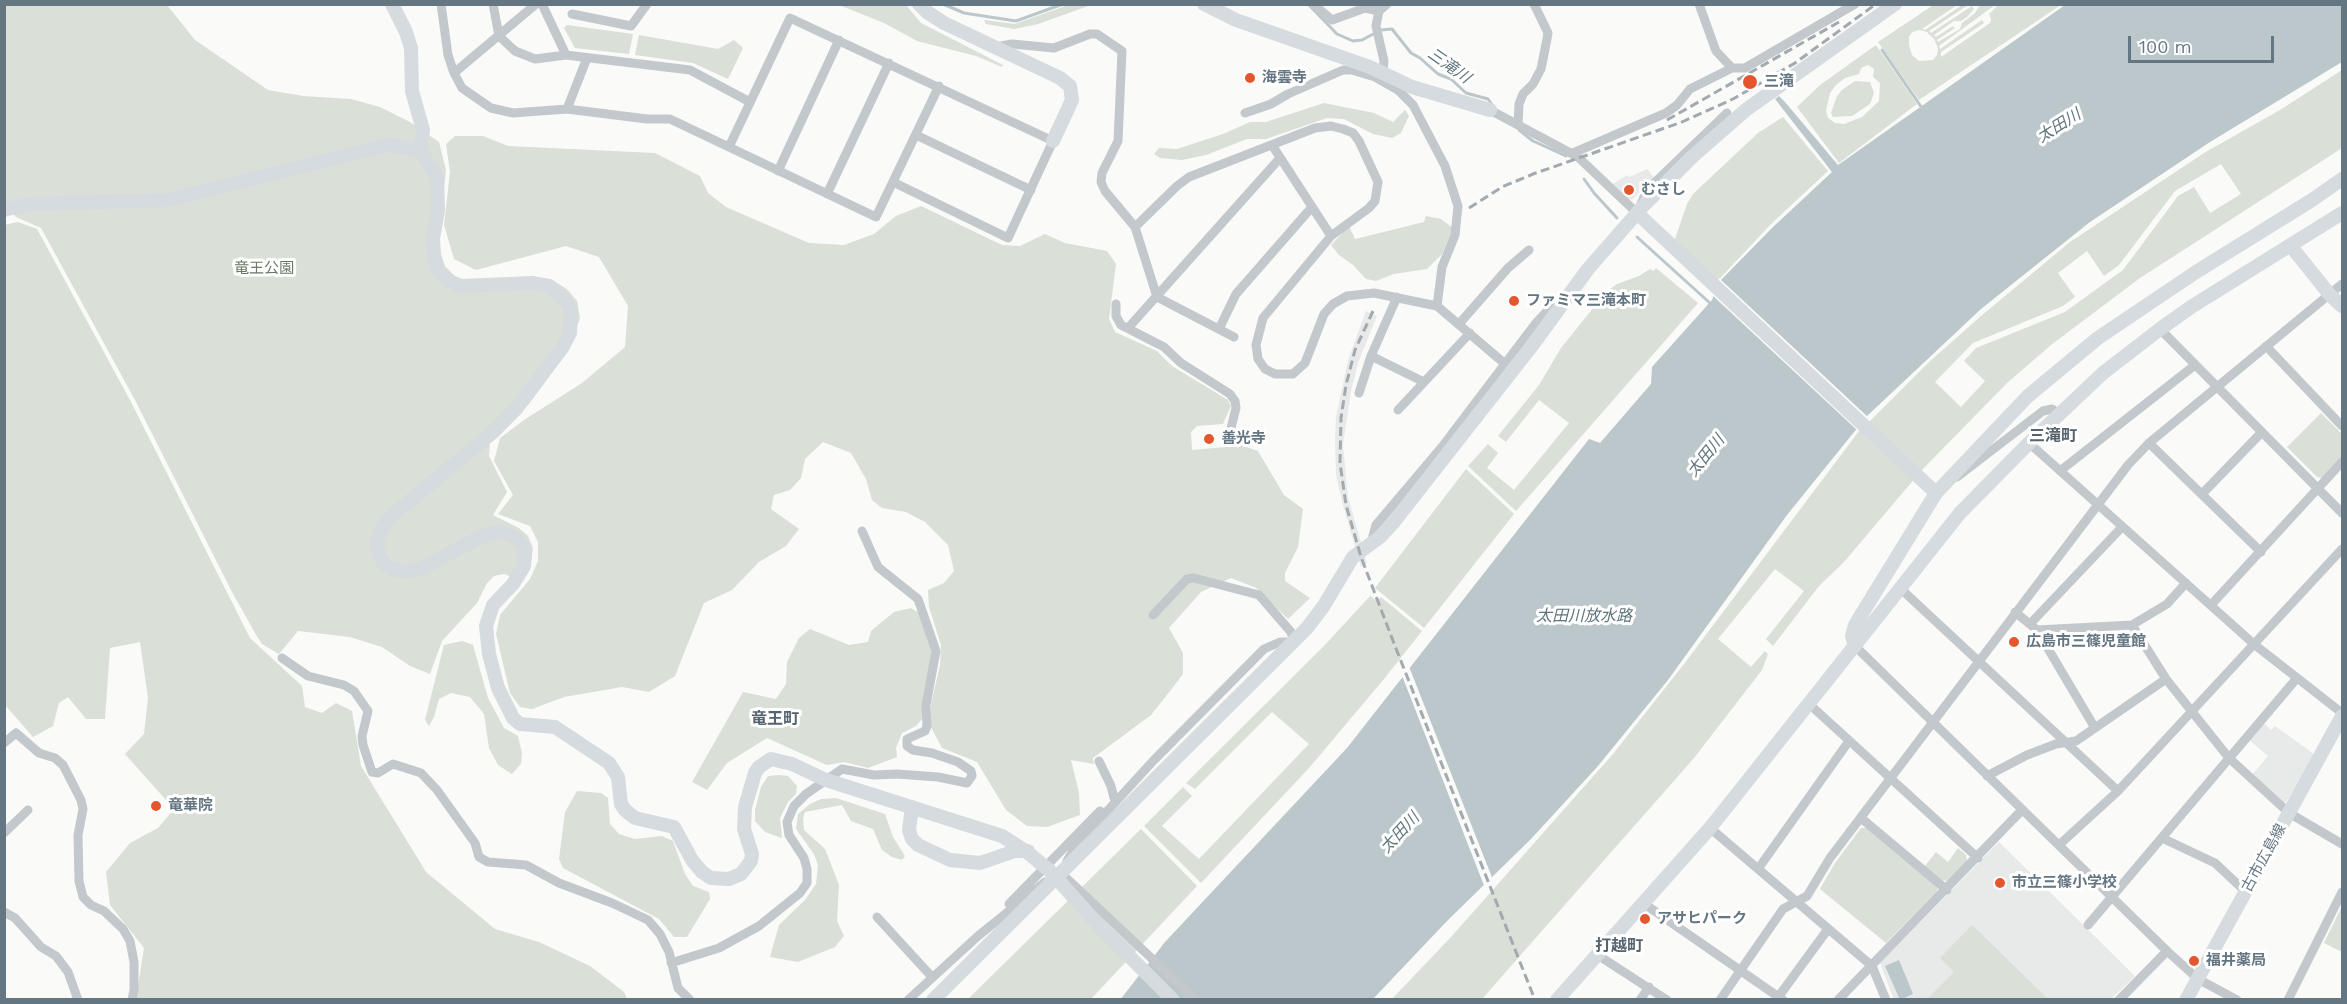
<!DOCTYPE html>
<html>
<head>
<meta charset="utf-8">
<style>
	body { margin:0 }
	#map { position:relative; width:2347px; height:1004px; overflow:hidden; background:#fafaf8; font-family:"Work Sans",sans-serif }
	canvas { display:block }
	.frame { position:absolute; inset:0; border:6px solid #657683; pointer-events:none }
	.scale { position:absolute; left:2128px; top:36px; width:146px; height:27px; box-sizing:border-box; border:3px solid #657683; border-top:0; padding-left:8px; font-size:18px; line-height:21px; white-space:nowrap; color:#657683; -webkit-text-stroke:4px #fff; paint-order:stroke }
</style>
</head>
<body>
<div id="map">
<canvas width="2347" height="1004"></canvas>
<div class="frame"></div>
<div class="scale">100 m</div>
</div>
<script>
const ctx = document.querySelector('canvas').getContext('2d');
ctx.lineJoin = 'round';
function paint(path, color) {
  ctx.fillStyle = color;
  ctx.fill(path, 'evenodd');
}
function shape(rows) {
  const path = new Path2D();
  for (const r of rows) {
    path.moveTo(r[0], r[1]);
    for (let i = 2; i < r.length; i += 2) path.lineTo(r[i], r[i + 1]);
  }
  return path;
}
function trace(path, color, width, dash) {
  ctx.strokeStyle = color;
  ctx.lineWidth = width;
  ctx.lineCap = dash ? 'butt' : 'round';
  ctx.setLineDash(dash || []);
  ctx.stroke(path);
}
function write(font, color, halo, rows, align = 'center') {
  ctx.font = font + ' "Work Sans","Noto Sans JP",sans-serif';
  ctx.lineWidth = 6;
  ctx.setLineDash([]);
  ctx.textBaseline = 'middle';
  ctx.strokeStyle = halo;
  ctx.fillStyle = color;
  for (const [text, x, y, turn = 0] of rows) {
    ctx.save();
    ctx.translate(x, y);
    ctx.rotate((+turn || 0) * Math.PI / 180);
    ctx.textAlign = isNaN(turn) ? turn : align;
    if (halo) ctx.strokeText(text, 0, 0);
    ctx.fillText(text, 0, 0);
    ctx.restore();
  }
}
const built = shape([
	[1647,169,1654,177,1633,199,1630,200,1613,184,1627,175,1629,177],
	[1366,311,1377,316,1358,363,1351,391,1343,445,1348,497,1367,563,1361,567,1342,502,1336,475,1335,439,1336,417,1348,360],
	[2263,722,2271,730,2275,726,2314,754,2286,802,2281,803,2252,775,2268,756,2248,739],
	[1999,842,2135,976,2111,999,1894,1000,1880,963]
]);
const green = shape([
	[1071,4,1091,5,1038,24,1014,29,986,24,984,20,1015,24],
	[1935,4,1957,5,1922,29,1925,30,1962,5,1968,5,1929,31,1931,33,1972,6,1974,9,1967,17,1961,21,1954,21,1934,35,1936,37,1953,26,1955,28,1937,40,1938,42,1960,29,1962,23,1975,13,1980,5,1995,5,1939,46,1940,49,1982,20,1984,23,1941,52,1941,57,1990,23,1991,19,1989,14,1998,5,2061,5,1919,100,1878,42],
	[1919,30,1927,32,1934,39,1938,48,1937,55,1933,60,1919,61,1912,55,1909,45,1909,37,1912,32],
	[4,5,167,5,195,40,268,90,303,96,351,99,380,107,410,122,439,142,446,170,438,245,445,266,455,276,469,282,540,278,554,281,567,289,577,301,580,318,572,339,559,363,529,404,490,443,489,456,507,492,493,515,519,528,528,536,533,548,530,567,523,581,504,574,494,576,487,583,477,603,442,641,430,674,410,666,382,647,350,637,298,631,279,654,262,644,255,633,231,590,135,400,41,228,16,217,5,204],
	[839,5,906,5,921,23,1003,65,1002,67,976,56,917,41,884,23],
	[567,25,633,34,629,54,575,48,564,28],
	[639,35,718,49,734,40,743,48,728,79,693,63,635,55],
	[1876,45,1917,104,1839,163,1797,107,1820,85],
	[1868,65,1874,69,1873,77,1880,83,1879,101,1862,117,1844,124,1835,123,1828,118,1826,111,1830,93,1836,85,1845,78,1859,74,1861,68],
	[2342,70,2342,148,2140,278,2051,345,2007,383,1918,474,1866,425,1929,362,1981,316,2070,242,2204,153,2280,110],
	[2221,164,2241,194,2210,213,2194,187,2178,196,2123,270,2065,312,1976,348,1964,361,1985,381,1961,407,1935,382,1973,343,2063,306,2075,297,2058,273,2087,251,2104,276,2119,265,2175,191],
	[1855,81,1870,82,1874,93,1870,104,1852,116,1833,117,1831,113,1837,96,1842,90],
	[1324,103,1374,113,1393,122,1405,110,1409,116,1401,133,1392,138,1373,134,1344,119,1327,118,1266,139,1247,139,1206,155,1182,160,1160,158,1154,154,1159,148,1177,149,1223,134,1250,122,1266,122],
	[1783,117,1828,171,1771,224,1710,289,1674,242,1687,204,1693,194,1758,133],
	[455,136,483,136,508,146,655,153,700,176,708,193,726,207,809,243,844,245,874,234,896,216,921,206,1002,245,1020,246,1045,234,1065,243,1107,251,1116,264,1109,319,1115,332,1157,351,1172,366,1228,400,1231,406,1223,424,1197,426,1191,432,1192,450,1226,447,1238,444,1258,451,1284,495,1303,509,1298,547,1285,573,1285,581,1310,598,1288,619,1256,588,1231,578,1201,592,1169,628,1183,653,1183,674,1170,691,1151,715,1093,758,1094,764,1071,760,1079,793,1080,815,1047,827,1027,826,1006,810,977,762,942,748,931,727,931,704,940,665,941,645,929,607,928,590,944,583,954,571,948,545,925,522,906,512,882,508,872,500,866,479,851,453,823,442,805,459,801,478,790,490,774,495,771,509,799,529,786,546,759,562,732,590,704,603,675,676,649,692,622,687,564,697,532,709,520,707,510,693,496,634,500,615,530,579,538,561,538,542,530,526,498,514,513,495,494,461,500,438,524,420,582,383,625,347,628,306,599,257,566,246,476,270,454,259,444,225,450,172,446,144],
	[1426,216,1441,219,1453,228,1442,254,1427,269,1394,274,1376,281,1366,279,1353,265,1339,255,1331,245,1349,226,1355,239,1424,222],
	[18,222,37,229,131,402,250,638,302,686,305,707,322,713,336,703,352,711,361,766,426,872,495,929,539,942,590,966,624,992,627,999,136,999,144,948,110,905,106,872,130,843,158,828,174,809,125,754,144,734,148,698,140,642,110,648,105,719,86,719,68,697,59,703,53,726,33,737,5,705,4,225],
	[1656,268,1698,303,1516,511,1468,466,1488,444,1498,453,1487,468,1514,490,1569,423,1539,400,1506,442,1498,436,1539,385,1561,348,1606,292,1617,284,1639,276,1650,269,1653,271],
	[2321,413,2342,434,2342,456,2323,478,2317,477,2287,447],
	[1862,427,1916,477,1844,562,1819,586,1773,646,1766,639,1804,591,1775,569,1718,639,1751,667,1765,651,1768,654,1762,670,1694,758,1482,999,1391,1000,1451,937,1613,754,1684,664],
	[1466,469,1514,514,1424,628,1375,588],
	[1370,596,1377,601,1381,597,1422,631,1384,679,1309,768,1201,883,1144,826,1183,787,1192,796,1162,826,1199,859,1309,744,1272,712,1195,789,1186,783,1324,646],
	[911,608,922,615,931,647,931,660,924,692,922,719,916,726,902,733,896,748,897,757,868,768,844,762,827,765,767,738,727,763,707,790,692,782,743,692,776,699,786,684,787,662,799,638,810,629,849,645,868,642,871,631,894,612],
	[462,641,473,645,488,698,504,728,518,736,522,753,521,764,512,774,498,765,489,748,484,714,470,697,451,693,439,699,434,717,429,726,425,720,444,645],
	[780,775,788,776,797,786,796,794,788,802,780,818,782,838,765,832,755,821,755,810,761,787,768,776],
	[577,791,601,793,608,798,610,824,619,834,635,839,662,836,673,841,685,874,693,886,709,892,710,899,687,937,674,937,659,919,563,868,559,859,565,812],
	[836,798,885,814,893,837,905,856,902,860,892,857,882,850,873,829,851,821,842,805,805,812,803,818,804,830,825,849,839,885,837,921,844,936,835,947,798,962,770,957,779,925,805,900,816,884,818,865,814,854,796,829,798,814,810,804,821,799],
	[1861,828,1867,828,1938,886,1937,891,1886,943,1820,889,1835,863],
	[1141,829,1197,886,1091,999,967,1000],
	[1958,848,1966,855,1967,861,1947,881,1942,880,1925,866,1936,852,1948,862],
	[2342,906,2342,952,2324,943],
	[1972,925,2048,999,1927,999,1954,972,1940,958]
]);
const water = shape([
	[2065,5,2342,5,2342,62,2210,142,2090,222,1981,309,1867,416,1787,515,1668,680,1598,766,1531,839,1447,921,1373,999,1120,1000,1165,942,1347,748,1589,439,1600,443,1651,384,1652,367,1712,300,1718,283,1773,227,1832,172,1775,99,1779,96,1785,102,1838,165],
	[1899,960,1913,994,1900,1000,1885,966]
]);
const pier = shape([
	[1719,278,1869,418,1858,431,1711,294],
	[1408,664,1493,880,1485,888,1401,673]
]);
const stream = shape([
	[943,4,964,13,1016,21,1063,4],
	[1308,4,1337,34,1353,41,1362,40,1381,30,1392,29,1411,53,1420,58,1438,74,1451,79,1466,93,1488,99,1493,106],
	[1882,50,1922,108],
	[1519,130,1533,141,1566,156],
	[1584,179,1594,193,1617,218],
	[1637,237,1711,304]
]);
const street = shape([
	[441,4,448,55,454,73,462,88,491,108,513,113,567,109,647,119,670,119,876,217,939,86],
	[493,4,499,36,515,51,535,59,566,55,690,70,750,102],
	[542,4,566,55],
	[1313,4,1332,20,1365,8,1379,11],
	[1699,4,1716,51,1732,68],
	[572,14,631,26,647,4],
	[996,47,1012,44,1054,48,1090,34,1097,34,1122,51,1118,141,1102,173,1101,182,1105,191,1135,227,1157,297,1234,337],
	[454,73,536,4],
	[1383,73,1384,61,1376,26,1379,11,1387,4],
	[1401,82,1398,90,1413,105,1445,166,1458,206,1455,235,1442,267,1437,306],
	[567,109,587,58],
	[1490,110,1578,157,1637,213,1647,190,1727,113],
	[1245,113,1271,104,1288,94,1343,70,1352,70,1375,77,1398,90],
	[1518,125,1519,104,1523,94,1533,84,1541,69,1547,39,1548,33,1534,4],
	[916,135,1031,190],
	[1272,145,1331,236],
	[729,147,790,18,1053,141,1008,238,893,182],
	[1573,153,1666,113,1677,105,1690,89,1732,68,1745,68,1855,4],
	[778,171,839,40],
	[827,194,889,63],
	[1135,227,1177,186,1189,177,1315,128,1331,126,1343,129,1353,133,1359,141,1378,182,1375,201,1369,208,1331,236,1263,318,1256,345,1258,359,1265,369,1275,374,1293,374,1305,363,1324,314,1333,304,1347,296,1374,293,1437,306,1504,363],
	[1397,297,1371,356,1424,382],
	[1116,304,1116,316,1121,325,1164,347,1181,363,1230,394,1235,401,1236,408,1231,428],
	[1459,324,1508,268,1529,250],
	[1129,327,1280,158],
	[1219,329,1236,294,1312,207],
	[2160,329,2342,513],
	[2266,346,2342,426],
	[1359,393,1371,356],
	[1398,410,1470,333],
	[2029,443,2255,645,2342,713],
	[2149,443,2261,552],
	[2060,471,2195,365],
	[1957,477,2043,411,2052,409,2059,414],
	[2202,494,2262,432],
	[1371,543,1376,525,1442,447,1536,323,1550,308,1558,308],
	[1901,589,2118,791],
	[2211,605,2342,462],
	[2015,612,2037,630,2095,728],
	[2030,624,2122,527],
	[2132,625,2166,679,2229,758,2289,813,2342,844],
	[2037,630,2132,625,2167,604,2186,583],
	[1855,646,2167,951,2198,979,2237,1000],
	[282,658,308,676,344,685,354,691,368,711,362,736,363,745,372,772,378,773,393,764,421,773,437,790,475,843,479,857,488,862,526,865,559,883,612,903,648,920,660,934,669,952,678,988,690,1000],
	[1808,703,1978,858],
	[4,743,16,733,39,753,55,758,63,765,81,800,83,809,78,835,79,881,83,897,91,905,104,911,123,929,130,941,134,962,134,990,132,1000],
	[1099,761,1111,786,1114,798],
	[1987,776,2027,755,2056,744,2076,741,2166,679],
	[1861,818,1947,890],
	[1710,828,1872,966,1886,1000],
	[4,833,28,810],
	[2162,838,2215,863,2246,892],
	[2059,845,2118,791,2342,549],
	[1067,861,1077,844,1154,760,1264,649,1280,642,1294,642,1291,632,1259,595,1194,578,1187,579,1153,615],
	[1758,869,1849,741],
	[1061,873,1196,1000],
	[1643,903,1783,1000],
	[1009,904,1100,811],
	[4,912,15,918,41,947,56,956,68,972,78,1000],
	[877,917,932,977],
	[2088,925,2297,678],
	[1596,954,1667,1000],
	[671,963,719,948,759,926,800,893,807,883,807,869,804,858,789,835,787,822,794,806,806,794,842,769,874,775,897,774,938,777,967,783,972,776,971,771,958,762,932,753,913,750,907,746,907,739,925,731,927,726,926,705,936,651,918,599,878,567,862,531],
	[1779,996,1828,929],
	[908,1000,978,936,1045,882],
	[1640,1000,1649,987],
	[1720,1000,1783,909,1807,896,1830,858,2128,465,2149,443,2342,284],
	[1838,1000,2022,810],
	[2119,1000,2167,951],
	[2288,1000,2342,892]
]);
const secondary = shape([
	[392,4,406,32,411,48,412,91,423,130,420,150],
	[919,4,927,12,944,23,1060,78,1070,86,1072,100,1053,141],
	[1204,4,1236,20,1370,67,1412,87,1490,110],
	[4,210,30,204,168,200,388,145,420,150,437,178,438,210,433,239,434,256,438,270,447,280,460,286,532,283,549,286,565,300,571,310,570,333,562,348,516,409,493,432,390,517,382,528,377,542,378,552,383,563,392,569,406,572,420,569,481,537,496,532,505,533,516,538,522,544,525,554,524,566,513,584,493,605,486,626,489,654,498,688,513,718,520,724,555,727,609,763,618,777,621,804,625,810,635,818,674,827,692,860,702,872,711,878,729,879,741,874,751,861,752,854,744,829,745,807,755,773,759,767,771,759,792,764,826,780,1002,836,1027,852,1050,871,1103,930,1173,1000],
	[1637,213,1936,493],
	[2290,245,2330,295,2342,306],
	[1855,646,1852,636,1855,625,1936,493,2028,396,2098,338,2196,272,2312,200,2342,179],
	[912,807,909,830,912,839,918,845,950,860,980,863,1015,851,1028,851],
	[933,1000,1307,628,1323,607,1353,557,1380,537,1393,523,1531,347,1588,269,1645,204,1693,156,1747,109,1895,4],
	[1557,1000,1710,828,1960,513,2029,443,2103,373,2160,329,2191,307,2342,213],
	[2186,1000,2342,716]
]);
const rail = shape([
	[1667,120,1839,22],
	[1469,208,1502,187,1533,174,1682,122,1733,99,1795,63,1876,4],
	[1373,311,1355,350,1346,385,1341,418,1340,463,1346,505,1361,557,1395,646,1535,1000]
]);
const markers = [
	[1250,78,6,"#e4572e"],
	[1750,82,8,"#e4572e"],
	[1629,190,6,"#e4572e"],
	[1514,301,6,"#e4572e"],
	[1209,439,6,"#e4572e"],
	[2014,642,6,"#e4572e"],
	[156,806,6,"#e4572e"],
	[2000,883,6,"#e4572e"],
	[1645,919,6,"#e4572e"],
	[2194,961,6,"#e4572e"]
];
const poiNames = [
	["海雲寺",1262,78],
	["三滝",1764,82],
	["むさし",1641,190],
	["ファミマ三滝本町",1526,301],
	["善光寺",1221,439],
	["広島市三篠児童館",2026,642],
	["竜華院",168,806],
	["市立三篠小学校",2012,883],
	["アサヒパーク",1657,919],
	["福井薬局",2206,961]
];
const parkNames = [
	["竜王公園",264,269]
];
const streetNames = [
	["古市広島線",2264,858,-61]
];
const waterNames = [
	["三滝川",1449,66,35],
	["太田川",2059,126,-32],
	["太田川",1706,456,-51],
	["太田川放水路",1584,616],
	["太田川",1400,833,-47]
];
const neighbourhoodNames = [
	["三滝町",2053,436],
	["竜王町",775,719],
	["打越町",1619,946]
];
paint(built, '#e8e9e9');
paint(green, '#dadfd7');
paint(water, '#bbc7cb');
paint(pier, '#fafaf8');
trace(stream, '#bbc7cb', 3);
trace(street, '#c3c8cc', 9);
trace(secondary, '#d6dbdf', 14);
trace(rail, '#a2aab0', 3, [9, 4.5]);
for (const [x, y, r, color] of markers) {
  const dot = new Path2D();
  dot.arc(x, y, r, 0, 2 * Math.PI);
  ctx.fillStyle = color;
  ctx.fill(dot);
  trace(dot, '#fff', 2);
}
write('bold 15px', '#657683', '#fff', poiNames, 'left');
write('15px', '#687a64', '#fff', parkNames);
write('15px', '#657683', '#fff', streetNames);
write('italic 16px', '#60757c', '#fff', waterNames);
write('bold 16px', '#57646e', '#fff', neighbourhoodNames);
</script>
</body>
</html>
